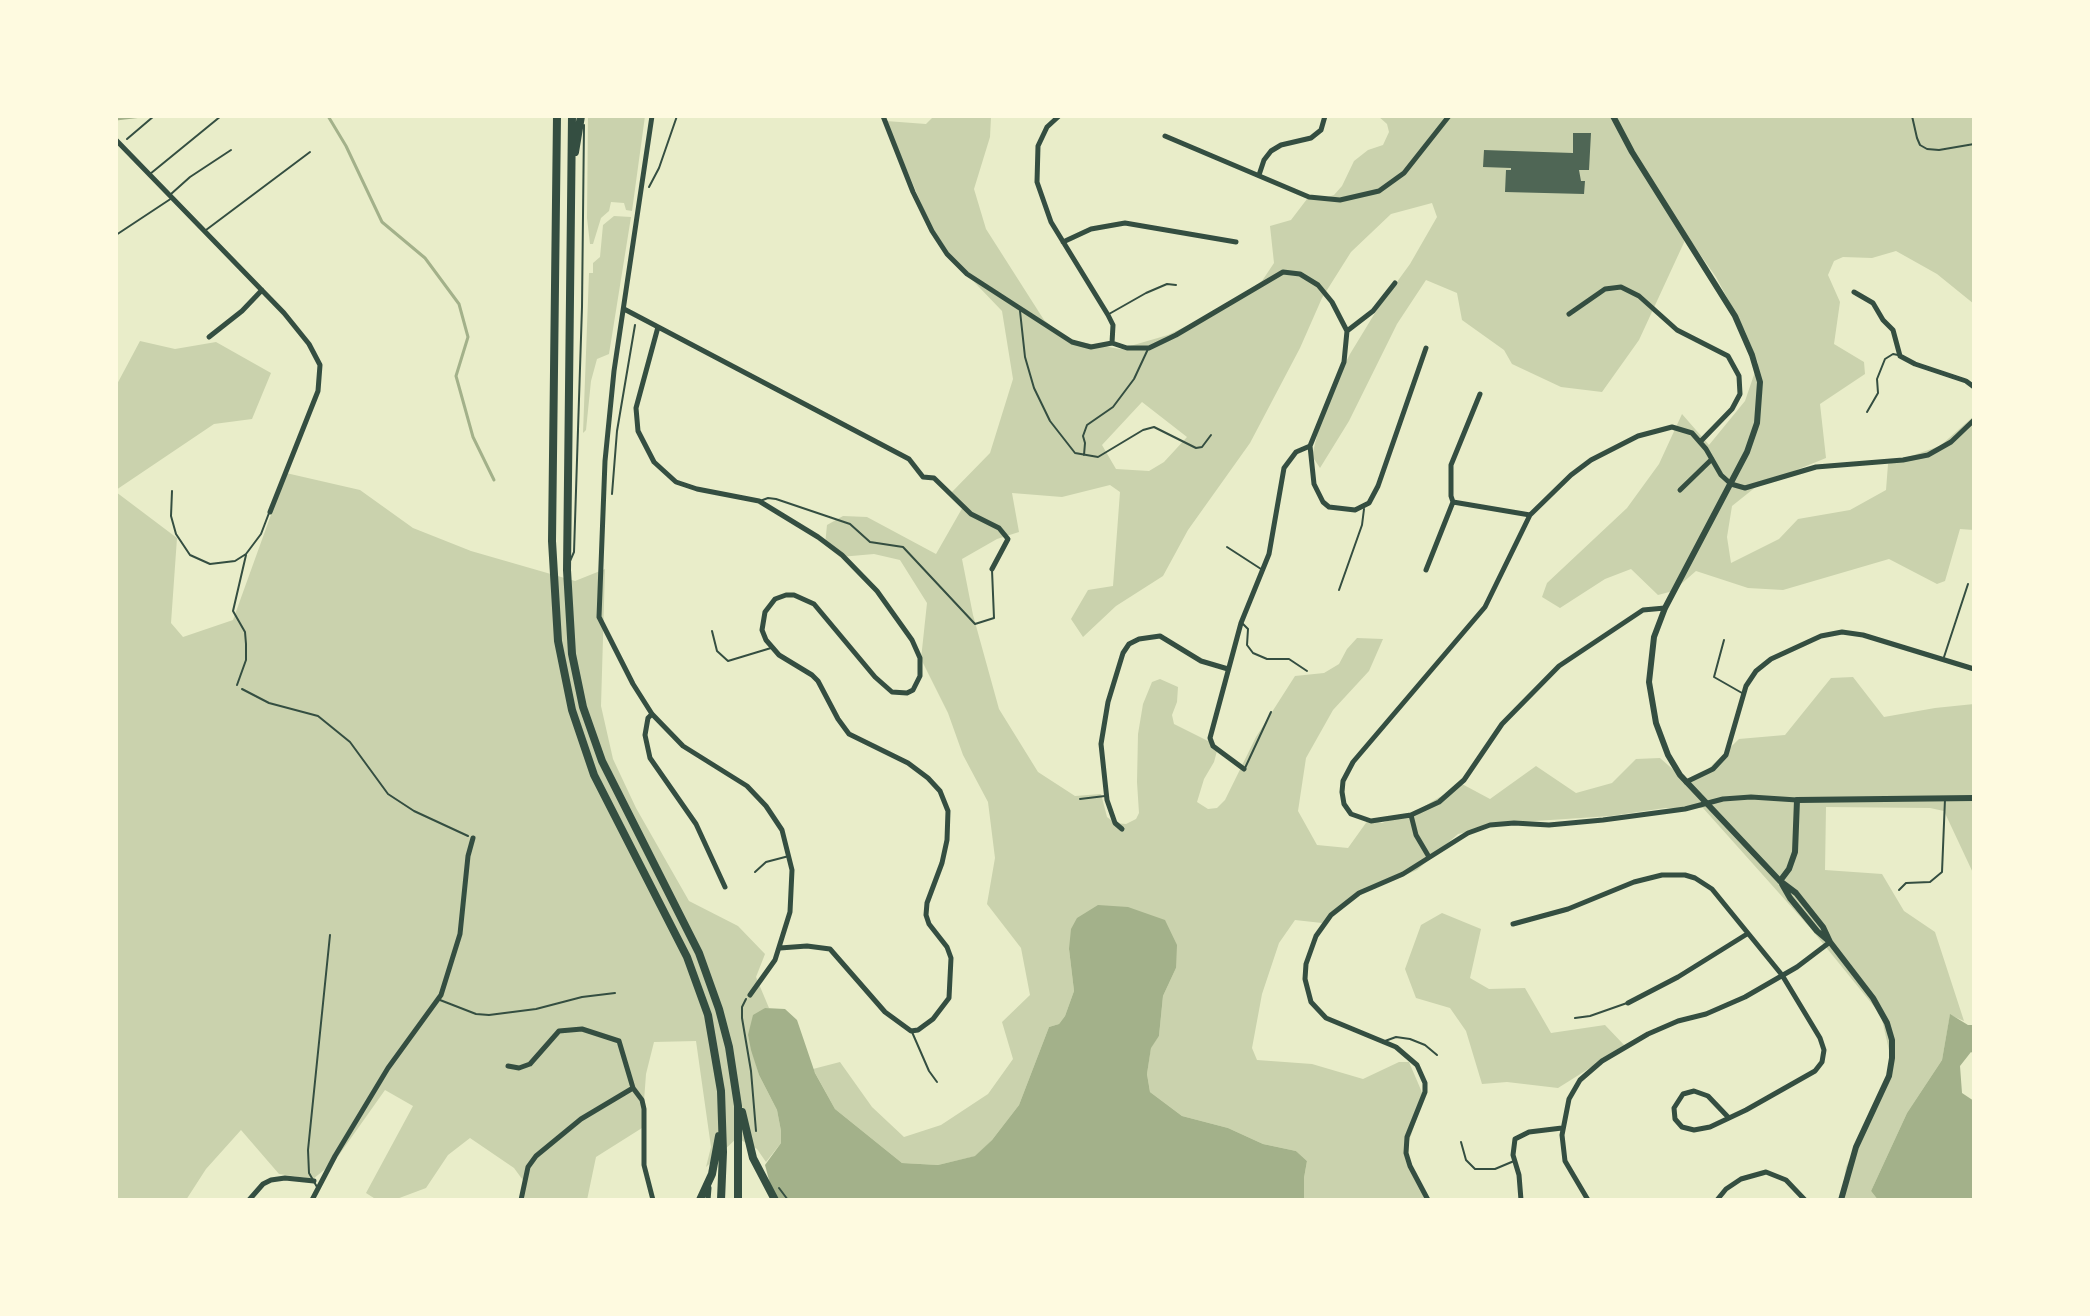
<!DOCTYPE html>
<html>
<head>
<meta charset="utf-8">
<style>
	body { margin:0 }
	#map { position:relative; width:2090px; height:1316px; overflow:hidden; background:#e9edc9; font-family:Lora,serif }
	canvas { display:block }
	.frame { position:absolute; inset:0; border:118px solid #fefae0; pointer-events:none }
</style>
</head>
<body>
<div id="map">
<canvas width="2090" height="1316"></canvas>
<div class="frame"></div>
</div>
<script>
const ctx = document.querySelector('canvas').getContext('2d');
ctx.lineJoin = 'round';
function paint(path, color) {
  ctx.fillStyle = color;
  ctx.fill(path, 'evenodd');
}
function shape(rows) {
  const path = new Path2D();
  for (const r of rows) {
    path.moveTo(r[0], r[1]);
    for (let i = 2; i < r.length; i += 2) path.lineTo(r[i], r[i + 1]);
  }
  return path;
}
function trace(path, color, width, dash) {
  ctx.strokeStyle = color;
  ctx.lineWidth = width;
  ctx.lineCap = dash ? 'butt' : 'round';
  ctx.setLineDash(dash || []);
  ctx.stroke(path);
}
const green = shape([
	[588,116,645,116,632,211,626,210,624,203,611,202,609,211,601,218,593,244,590,244,587,218],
	[934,116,991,117,990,137,974,189,986,229,1044,320,1069,340,1120,349,1168,335,1217,311,1262,281,1274,263,1270,226,1291,220,1307,199,1313,197,1322,199,1334,195,1342,186,1354,161,1368,150,1383,145,1389,132,1387,124,1378,116,1974,116,1974,304,1937,274,1896,251,1872,258,1843,257,1834,261,1828,275,1840,302,1834,344,1864,362,1865,374,1820,404,1826,458,1757,486,1732,506,1727,537,1731,563,1779,539,1798,519,1850,510,1886,490,1888,464,1940,446,1974,416,1974,530,1960,529,1945,581,1937,584,1889,559,1783,590,1748,588,1696,571,1673,591,1658,595,1631,569,1605,579,1560,608,1542,597,1547,583,1627,508,1659,464,1682,414,1709,445,1745,401,1758,363,1745,331,1716,277,1687,236,1639,340,1602,392,1561,387,1512,364,1504,350,1462,320,1457,293,1426,280,1397,324,1349,421,1320,468,1312,456,1325,403,1350,354,1378,308,1410,264,1437,217,1432,203,1391,214,1351,252,1322,298,1300,348,1250,443,1188,530,1163,576,1116,606,1083,637,1071,619,1088,590,1113,586,1120,492,1110,485,1062,497,1012,493,1019,532,997,539,962,559,973,615,999,709,1038,772,1075,796,1101,794,1107,817,1115,823,1126,824,1136,819,1139,813,1137,782,1138,734,1143,704,1152,682,1160,679,1178,687,1177,702,1172,715,1174,724,1214,744,1217,751,1214,762,1204,779,1197,802,1208,809,1217,808,1225,800,1256,737,1295,676,1324,673,1339,664,1347,649,1357,638,1383,639,1369,671,1333,710,1306,758,1298,811,1317,845,1348,848,1368,820,1382,823,1416,811,1462,784,1490,799,1536,766,1576,793,1612,783,1636,759,1660,758,1685,780,1700,777,1739,739,1785,735,1831,678,1853,677,1884,717,1935,708,1974,704,1974,875,1944,811,1930,808,1826,807,1825,870,1882,874,1904,911,1935,932,1964,1021,1950,1015,1942,1060,1907,1113,1871,1191,1878,1200,1841,1200,1846,1167,1893,1068,1881,1015,1812,930,1703,808,1665,808,1611,816,1505,823,1458,834,1417,870,1365,892,1322,923,1295,920,1279,943,1262,994,1252,1048,1257,1060,1312,1064,1363,1079,1399,1062,1409,1062,1424,1097,1406,1150,1425,1200,1304,1200,1304,1178,1307,1161,1296,1151,1263,1144,1228,1128,1182,1116,1150,1092,1147,1074,1151,1047,1159,1036,1163,996,1176,968,1069,949,1074,991,1065,1016,1059,1024,1049,1027,1019,1105,992,1140,976,1156,938,1165,902,1163,835,1109,813,1069,840,1062,872,1107,904,1137,941,1125,988,1094,1013,1059,1002,1022,1030,995,1021,948,987,904,995,858,988,802,963,755,948,713,921,659,927,603,900,560,874,554,840,557,825,545,827,525,843,516,867,517,936,554,964,505,950,494,990,453,1013,379,1002,311,954,261,930,224,886,121,926,124],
	[1142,402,1187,437,1164,462,1149,471,1116,469,1102,445],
	[614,216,631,217,609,354,597,359,591,381,586,430,583,433,589,273,593,273,593,263,600,257,603,225],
	[140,341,175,349,216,342,271,373,252,419,214,424,116,490,116,386],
	[286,473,360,490,413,528,471,551,575,581,605,569,601,706,613,759,636,808,689,901,738,926,765,954,756,977,769,1008,765,1008,748,1035,759,1075,777,1110,781,1131,781,1143,766,1162,757,1149,737,1138,706,1167,711,1147,696,1041,654,1042,646,1074,642,1128,596,1157,587,1200,523,1200,525,1183,514,1168,470,1138,448,1155,426,1188,394,1200,377,1200,366,1193,413,1106,385,1090,334,1162,313,1179,279,1174,241,1130,206,1169,186,1200,116,1200,116,492,177,538,171,623,183,637,233,620],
	[1442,913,1481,929,1470,978,1489,989,1525,988,1551,1033,1605,1025,1625,1046,1558,1088,1507,1082,1482,1084,1466,1031,1450,1008,1416,998,1405,969,1421,925]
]);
const water = shape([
	[1098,905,1128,907,1165,920,1177,945,1176,968,1163,996,1159,1036,1151,1048,1147,1074,1150,1092,1182,1116,1228,1128,1263,1144,1296,1151,1307,1161,1304,1178,1304,1200,780,1200,772,1191,765,1165,781,1143,781,1131,777,1110,759,1075,751,1050,748,1035,753,1015,765,1008,785,1009,797,1020,815,1073,835,1109,902,1163,938,1165,975,1156,992,1140,1019,1105,1049,1027,1059,1024,1065,1016,1074,991,1069,949,1071,929,1077,918],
	[1950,1014,1968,1025,1974,1025,1974,1054,1971,1052,1960,1066,1962,1093,1974,1101,1974,1200,1878,1200,1871,1191,1907,1113,1942,1060]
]);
const stream = shape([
	[328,116,346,146,382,222,425,258,459,304,468,337,456,376,473,437,494,480],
	[116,119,142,116]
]);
const building = shape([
	[1573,133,1591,133,1589,170,1579,170,1581,181,1585,181,1584,194,1505,192,1506,170,1511,170,1511,168,1483,167,1484,150,1573,153]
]);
const path = shape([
	[1912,116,1917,138,1920,145,1927,149,1939,150,1974,144],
	[127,139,154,116],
	[649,187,659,168,677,116],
	[612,494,617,431,635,325],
	[242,689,269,703,318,716,350,742,388,794,414,811,468,836],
	[746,999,742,1007,742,1018,751,1071,756,1131],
	[779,1188,788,1200]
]);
const service = shape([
	[150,174,221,116],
	[171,194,190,177,231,150],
	[206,230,310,152],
	[116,235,172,198],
	[1020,311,1025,357,1034,388,1050,421,1075,453,1098,457,1143,430,1154,427,1196,448,1202,447,1211,435],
	[1109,314,1146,293,1167,284,1176,285],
	[1867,412,1878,393,1877,379,1885,359,1893,354,1898,355],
	[1084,455,1085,443,1083,436,1087,425,1113,407,1134,379,1148,349],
	[172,491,171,516,176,534,190,555,210,564,235,561,246,554,261,534,269,513],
	[760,501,768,498,776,499,850,524,870,542,903,547,975,624,994,618,992,570],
	[1227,547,1261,569],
	[570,561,574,552,582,307,584,125],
	[1339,590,1362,525,1364,509],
	[1242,623,1248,629,1247,645,1253,653,1267,659,1289,659,1307,671],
	[712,631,717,651,728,661,771,648],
	[1724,640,1714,677,1742,693],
	[1944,657,1968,584],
	[237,685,246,660,246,644,245,632,233,611,246,555],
	[1245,768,1271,712],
	[1080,799,1105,796],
	[755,872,766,862,789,856],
	[1899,890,1906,883,1930,882,1942,872,1945,799],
	[440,1000,476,1014,489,1015,536,1009,582,997,615,993],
	[1575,1018,1590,1016,1627,1003],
	[912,1032,929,1071,937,1082],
	[1385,1041,1396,1037,1410,1039,1425,1045,1437,1055],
	[1461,1142,1466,1160,1475,1169,1495,1169,1514,1161],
	[317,1187,309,1173,308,1150,330,935]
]);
const minor = shape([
	[652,116,614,371,605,461,599,617,633,684,652,714,683,746,747,786,766,806,782,830,792,870,790,912,775,960,750,995],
	[883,116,913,192,932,231,947,254,967,274,1072,342,1091,347,1112,343,1127,348,1149,348,1176,335,1283,272,1300,274,1318,285,1332,302,1347,331,1344,362,1310,446,1314,484,1323,502,1329,507,1355,510,1369,503,1378,486,1426,348],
	[1059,116,1047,127,1038,146,1037,182,1051,222,1108,315,1113,325,1112,343],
	[1165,136,1309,197,1340,200,1379,191,1404,173,1449,116],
	[116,140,284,313,309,344,320,365,318,391,270,512],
	[1259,175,1264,160,1271,151,1281,145,1311,138,1321,130,1325,116],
	[1063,242,1091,229,1125,223,1236,242],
	[1854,292,1873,303,1883,320,1893,330,1900,356,1915,364,1966,381,1974,387],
	[624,309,909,459,923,477,934,478,971,514,999,528,1008,539,992,569],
	[1569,314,1605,289,1621,287,1639,296,1677,330,1728,356,1739,376,1740,394,1732,409,1701,441],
	[658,327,636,408,638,431,654,462,676,482,697,489,759,501,818,537,842,555,877,591,912,640,920,658,920,676,913,690,907,693,892,692,875,677,814,604,794,595,786,595,775,599,765,612,762,630,766,640,779,655,812,675,818,681,838,719,849,734,908,763,928,778,940,791,948,811,947,840,942,863,927,903,926,915,929,924,947,947,951,958,949,998,933,1019,918,1030,911,1031,885,1012,830,949,807,946,780,948],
	[1347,331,1373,311,1395,283],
	[209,337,242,311,262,290],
	[1480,394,1451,465,1451,496,1453,502,1530,515],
	[1680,490,1712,459],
	[1426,570,1453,502],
	[1665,608,1643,610,1559,666,1502,724,1464,780,1439,802,1411,815,1371,821,1351,814,1344,804,1342,792,1343,781,1353,762,1485,607,1530,515,1571,475,1591,460,1638,436,1672,427,1692,433,1706,449,1721,475,1731,484,1745,488,1816,467,1903,460,1928,455,1951,442,1974,420],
	[652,714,648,718,645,735,650,758,696,824,725,887],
	[1244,769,1213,746,1210,738,1241,623,1269,554,1284,468,1296,452,1310,446],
	[1686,782,1713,769,1726,755,1746,686,1756,671,1771,659,1821,636,1842,632,1863,635,1974,669],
	[1411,815,1416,835,1429,857],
	[1122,829,1115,823,1107,800,1101,744,1108,702,1123,653,1129,644,1139,639,1160,636,1201,661,1228,669],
	[1513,924,1568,909,1634,882,1662,875,1685,875,1695,878,1712,889,1782,975,1820,1038,1824,1050,1822,1062,1815,1071,1746,1110,1710,1127,1694,1130,1682,1127,1675,1119,1674,1108,1683,1094,1694,1091,1708,1096,1728,1117],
	[1628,1003,1678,977,1747,934],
	[508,1066,519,1068,530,1064,559,1031,582,1029,619,1041,633,1088],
	[249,1200,263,1184,271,1180,285,1178,314,1181],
	[312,1200,335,1156,388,1068,441,995,460,934,468,856,473,838],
	[521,1200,528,1167,536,1156,581,1119,633,1088,642,1100,644,1109,644,1165,653,1200],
	[708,1200,709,1188],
	[1428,1200,1410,1166,1406,1153,1407,1137,1425,1092,1425,1083,1417,1065,1396,1047,1326,1018,1311,1002,1305,979,1306,964,1316,936,1331,915,1359,893,1403,874,1468,833,1490,825,1514,823,1549,825,1603,820,1685,809,1723,799,1751,797,1797,800],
	[1521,1200,1519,1175,1513,1155,1515,1139,1529,1132,1562,1128],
	[1588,1200,1565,1161,1562,1135,1569,1099,1580,1080,1602,1061,1648,1034,1678,1021,1706,1014,1745,997,1797,967,1830,942],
	[1717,1200,1726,1189,1741,1179,1766,1172,1786,1180,1805,1200]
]);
const tertiary = shape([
	[1613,116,1632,152,1735,316,1752,355,1760,382,1757,423,1747,452,1665,608,1654,637,1649,682,1656,723,1668,755,1680,775,1780,881,1796,893,1823,927,1830,942],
	[1780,881,1789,869,1795,852,1797,800,1974,798],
	[1782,884,1790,898,1817,931,1830,942,1873,998,1887,1023,1892,1040,1892,1058,1889,1076,1856,1147,1841,1200]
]);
const trunk = shape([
	[557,116,552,541,558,641,572,710,594,775,687,957,708,1015,721,1091,723,1152,721,1200],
	[572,116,567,570,572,654,583,707,602,761,699,953,719,1009,729,1047,738,1106,738,1200],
	[575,152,581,116],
	[742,1112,753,1158,775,1200],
	[700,1200,712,1174,719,1136]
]);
paint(green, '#cad2ad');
paint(water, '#a3b18a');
trace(stream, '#a3b18a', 3);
paint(building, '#4f6655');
trace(path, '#344e41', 2);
trace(service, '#344e41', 2);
trace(minor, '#344e41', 5);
trace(tertiary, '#344e41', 6);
trace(trunk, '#344e41', 8);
</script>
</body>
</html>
